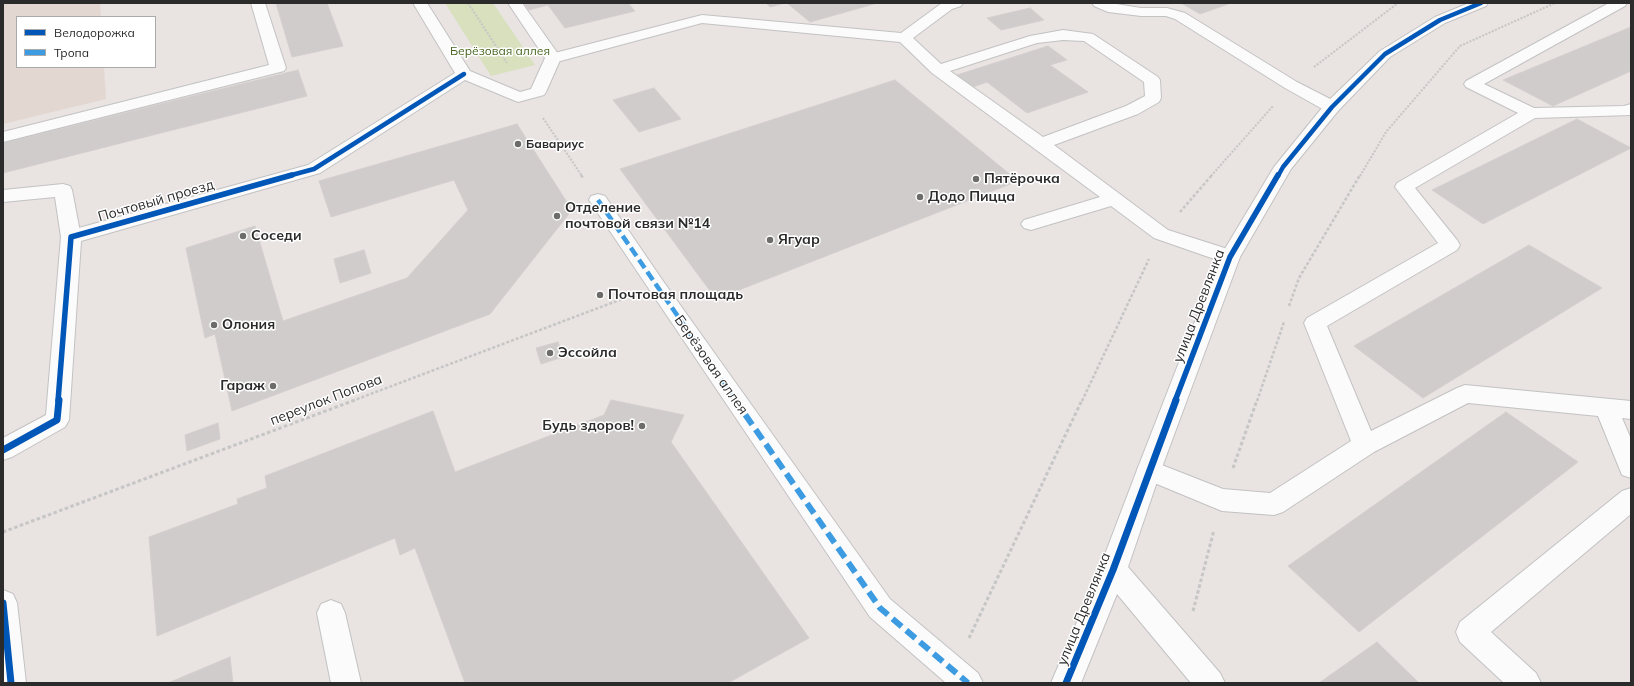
<!DOCTYPE html>
<html>
<head>
<meta charset="utf-8">
<style>
	body { margin:0 }
	#map { position:relative; width:1634px; height:686px; overflow:hidden; background:#e9e3e2; font-family:Mulish,sans-serif }
	canvas { display:block }
	.frame { position:absolute; inset:0; border:4px solid #2b2b2b; pointer-events:none }
	.legend { position:absolute; left:16px; top:16px; width:140px; height:52px; box-sizing:border-box; background:#fff; border:1px solid #aaa; margin:0; padding:5px 7px; list-style:none; font-size:12px; color:#2b2b2b }
	.legend li { display:flex; align-items:center; gap:8px; height:20px }
	.legend b { width:20px; border:1px solid #aaa }
</style>
</head>
<body>
<div id="map">
<canvas width="1634" height="686"></canvas>
<div class="frame"></div>
<ul class="legend">
<li><b style="height:5px;background:#0057b8"></b>Велодорожка</li>
<li><b style="height:5px;background:#3d9ce1"></b>Тропа</li>
</ul>
</div>
<script>
const ctx = document.querySelector('canvas').getContext('2d');
ctx.lineJoin = 'round';
function paint(path, color) {
  ctx.fillStyle = color;
  ctx.fill(path, 'evenodd');
}
function shape(rows) {
  const path = new Path2D();
  for (const r of rows) {
    path.moveTo(r[0], r[1]);
    for (let i = 2; i < r.length; i += 2) path.lineTo(r[i], r[i + 1]);
  }
  return path;
}
function trace(path, color, width, dash) {
  ctx.strokeStyle = color;
  ctx.lineWidth = width;
  ctx.lineCap = dash ? 'butt' : 'round';
  ctx.setLineDash(dash || []);
  ctx.stroke(path);
}
function write(font, color, halo, rows, align = 'center') {
  ctx.font = font + ' Mulish,sans-serif';
  ctx.lineWidth = 3;
  ctx.setLineDash([]);
  ctx.textBaseline = 'middle';
  ctx.strokeStyle = halo;
  ctx.fillStyle = color;
  for (const [text, x, y, turn = 0] of rows) {
    ctx.save();
    ctx.translate(x, y);
    ctx.rotate((+turn || 0) * Math.PI / 180);
    ctx.textAlign = isNaN(turn) ? turn : align;
    if (halo) ctx.strokeText(text, 0, 0);
    ctx.fillText(text, 0, 0);
    ctx.restore();
  }
}
const education = shape([
	[3,3,100,3,101,17,17,17,17,67,104,67,106,99,3,124]
]);
const green = shape([
	[445,3,493,3,535,65,491,76]
]);
const building = shape([
	[276,3,327,3,343,46,292,57,276,3],
	[524,3,628,3,635,11,565,28,548,5,529,10,524,3],
	[766,3,785,3,770,7,766,3],
	[787,3,873,3,874,4,810,22,787,3],
	[1181,3,1231,3,1200,14,1181,3],
	[1030,8,1044,20,1001,30,987,18,1030,8],
	[1631,27,1631,71,1553,106,1503,80,1631,27],
	[1048,46,1067,60,1050,65,1088,92,1027,113,987,82,973,87,957,75,1048,46],
	[298,70,307,96,3,173,3,143,298,70],
	[895,80,1018,181,716,299,620,169,895,80],
	[654,88,681,119,639,132,613,100,654,88],
	[1577,119,1631,148,1483,224,1432,190,1577,119],
	[517,124,572,210,490,314,232,411,215,334,205,338,186,248,255,226,283,321,407,278,468,210,454,180,331,217,319,181,517,124],
	[1529,245,1602,288,1423,398,1354,346,1529,245],
	[364,250,371,273,340,283,334,259,364,250],
	[558,342,563,357,541,364,536,348,558,342],
	[611,400,684,415,671,442,809,638,728,683,465,683,415,548,400,555,395,538,157,636,149,537,238,504,237,499,267,488,265,476,433,411,455,472,604,415,611,400],
	[1506,412,1578,462,1359,632,1288,566,1506,412],
	[218,423,220,439,187,451,185,435,218,423],
	[1377,642,1419,683,1319,683,1377,642],
	[230,657,233,683,168,683,230,657]
]);
const pathFar2 = shape([
	[468,3,507,63],
	[1314,67,1398,3],
	[543,118,582,176],
	[1211,176,1273,106],
	[1360,176,1386,132,1460,46,1555,3]
]);
const pathFar1 = shape([
	[581,175,583,178],
	[1180,212,1212,175],
	[1289,306,1299,278,1360,175],
	[352,401,630,296],
	[1082,401,1149,259],
	[1257,401,1284,322]
]);
const path = shape([
	[1233,468,1257,400],
	[3,532,355,400],
	[1193,611,1214,530],
	[969,638,1082,400]
]);
const service = shape([
	[251,3,265,3,286,68,284,71,3,142,3,132,269,65,251,3],
	[942,3,963,3,961,6,952,9,913,38,941,64,1030,36,1063,30,1093,34,1158,77,1160,80,1161,98,1159,102,1138,114,1054,145,1168,230,1237,252,1240,257,1237,262,1230,264,1223,262,1154,238,1111,206,1031,230,1024,228,1021,224,1024,220,1100,197,932,73,900,42,702,23,553,63,547,61,545,58,547,55,702,15,901,33,942,3],
	[1063,40,1084,41,1144,82,1145,96,1126,106,1043,137,950,71,1037,43,1063,40],
	[1092,3,1110,3,1141,8,1167,8,1185,13,1297,82,1338,103,1340,107,1338,111,1332,112,1326,111,1285,88,1175,19,1166,16,1141,16,1108,12,1094,6,1092,3],
	[1609,3,1627,3,1625,6,1484,84,1534,108,1624,106,1631,104,1631,115,1535,118,1415,188,1457,240,1460,245,1457,250,1327,326,1371,431,1457,388,1465,385,1631,401,1631,419,1622,418,1631,439,1631,478,1622,475,1598,416,1468,403,1374,452,1283,512,1274,515,1222,511,1140,477,1137,470,1140,463,1149,460,1223,489,1270,493,1351,441,1304,323,1307,318,1438,243,1395,187,1397,183,1518,113,1466,87,1464,84,1466,81,1609,3],
	[63,184,70,186,72,190,81,237,78,242,71,243,64,242,61,237,55,197,3,202,3,190,63,184],
	[1631,488,1631,514,1491,632,1536,673,1541,683,1504,683,1460,642,1456,632,1460,622,1622,491,1631,488],
	[331,600,341,604,345,613,361,683,331,683,317,613,321,604,331,600]
]);
const pedestrian = shape([
	[598,194,605,196,663,281,890,599,978,673,983,683,946,683,870,617,589,200,591,196,598,194]
]);
const minor = shape([
	[413,3,427,3,470,71,520,92,531,89,545,58,508,3,522,3,561,58,546,92,544,95,518,102,465,80,320,173,81,241,69,420,65,427,12,457,3,460,3,438,46,415,61,237,64,232,308,165,455,73,413,3],
	[1469,3,1488,3,1486,6,1445,23,1390,57,1338,111,1291,169,1240,257,1161,470,1128,567,1220,673,1225,683,1191,683,1117,594,1081,683,1051,683,1099,570,1137,470,1220,257,1274,167,1326,103,1380,51,1435,17,1469,3],
	[3,590,13,594,17,603,26,683,3,683,3,590]
]);
const quietFar1 = shape([
	[598,200,736,401]
]);
const quiet = shape([
	[735,400,880,608,968,683]
]);
const cyclewayFar2 = shape([
	[288,176,314,169,464,74],
	[1278,176,1283,167,1332,107,1385,54,1440,20,1481,3]
]);
const cyclewayFar1 = shape([
	[58,401,71,237,292,175],
	[1175,401,1230,257,1278,175]
]);
const cycleway = shape([
	[3,450,57,420,59,400],
	[3,603,11,683],
	[1066,683,1113,570,1176,400]
]);
const markers = [
	[518,144,4,"#6e6b6b"],
	[976,179,4,"#6e6b6b"],
	[920,197,4,"#6e6b6b"],
	[557,216,4,"#6e6b6b"],
	[243,236,4,"#6e6b6b"],
	[770,240,4,"#6e6b6b"],
	[600,295,4,"#6e6b6b"],
	[214,325,4,"#6e6b6b"],
	[550,353,4,"#6e6b6b"],
	[273,386,4,"#6e6b6b"],
	[642,426,4,"#6e6b6b"]
];
const farParknames = [
	["Берёзовая аллея",500,51]
];
const farPoinames = [
	["Бавариус",526,144]
];
const poiNames = [
	["Пятёрочка",984,179],
	["Додо Пицца",928,197],
	["Отделение",565,208],
	["почтовой связи №14",565,224],
	["Соседи",251,236],
	["Ягуар",778,240],
	["Почтовая площадь",608,295],
	["Олония",222,325],
	["Эссойла",558,353],
	["Гараж",265,386,"right"],
	["Будь здоров!",634,426,"right"]
];
const streetNames = [
	["Почтовый проезд",156,201,-16],
	["улица Древлянка",1199,306,-69],
	["Берёзовая аллея",711,365,55],
	["переулок Попова",326,400,-21],
	["улица Древлянка",1084,609,-68]
];
paint(education, '#e3d7d1');
paint(green, '#d8e0bd');
paint(building, '#d0cccb');
trace(building, '#d4cfce', 1);
trace(service, '#c3c2c3', 2);
trace(pedestrian, '#c3c2c3', 2);
trace(minor, '#c3c2c3', 2);
trace(pathFar2, '#c6c6c6', 2, [2, 1.5]);
trace(pathFar1, '#c6c6c6', 2.5, [3, 2]);
trace(path, '#c6c6c6', 3, [3.5, 2.5]);
paint(service, '#fcfbfb');
paint(pedestrian, '#fcfbfb');
paint(minor, '#fcfbfb');
trace(quietFar1, '#3d9ce1', 4.5, [10, 4.5]);
trace(quiet, '#3d9ce1', 6, [12, 6]);
trace(cyclewayFar2, '#0057b8', 4.5);
trace(cyclewayFar1, '#0057b8', 5.5);
trace(cycleway, '#0057b8', 7);
for (const [x, y, r, color] of markers) {
  const dot = new Path2D();
  dot.arc(x, y, r, 0, 2 * Math.PI);
  ctx.fillStyle = color;
  ctx.fill(dot);
  trace(dot, '#fff', 1.5);
}
write('12px', '#456420', '#fff', farParknames);
write('bold 12px', '#2b2b2b', '#fff', farPoinames, 'left');
write('bold 14px', '#2b2b2b', '#fff', poiNames, 'left');
write('14px', '#2b2b2b', '#fff', streetNames);
</script>
</body>
</html>
